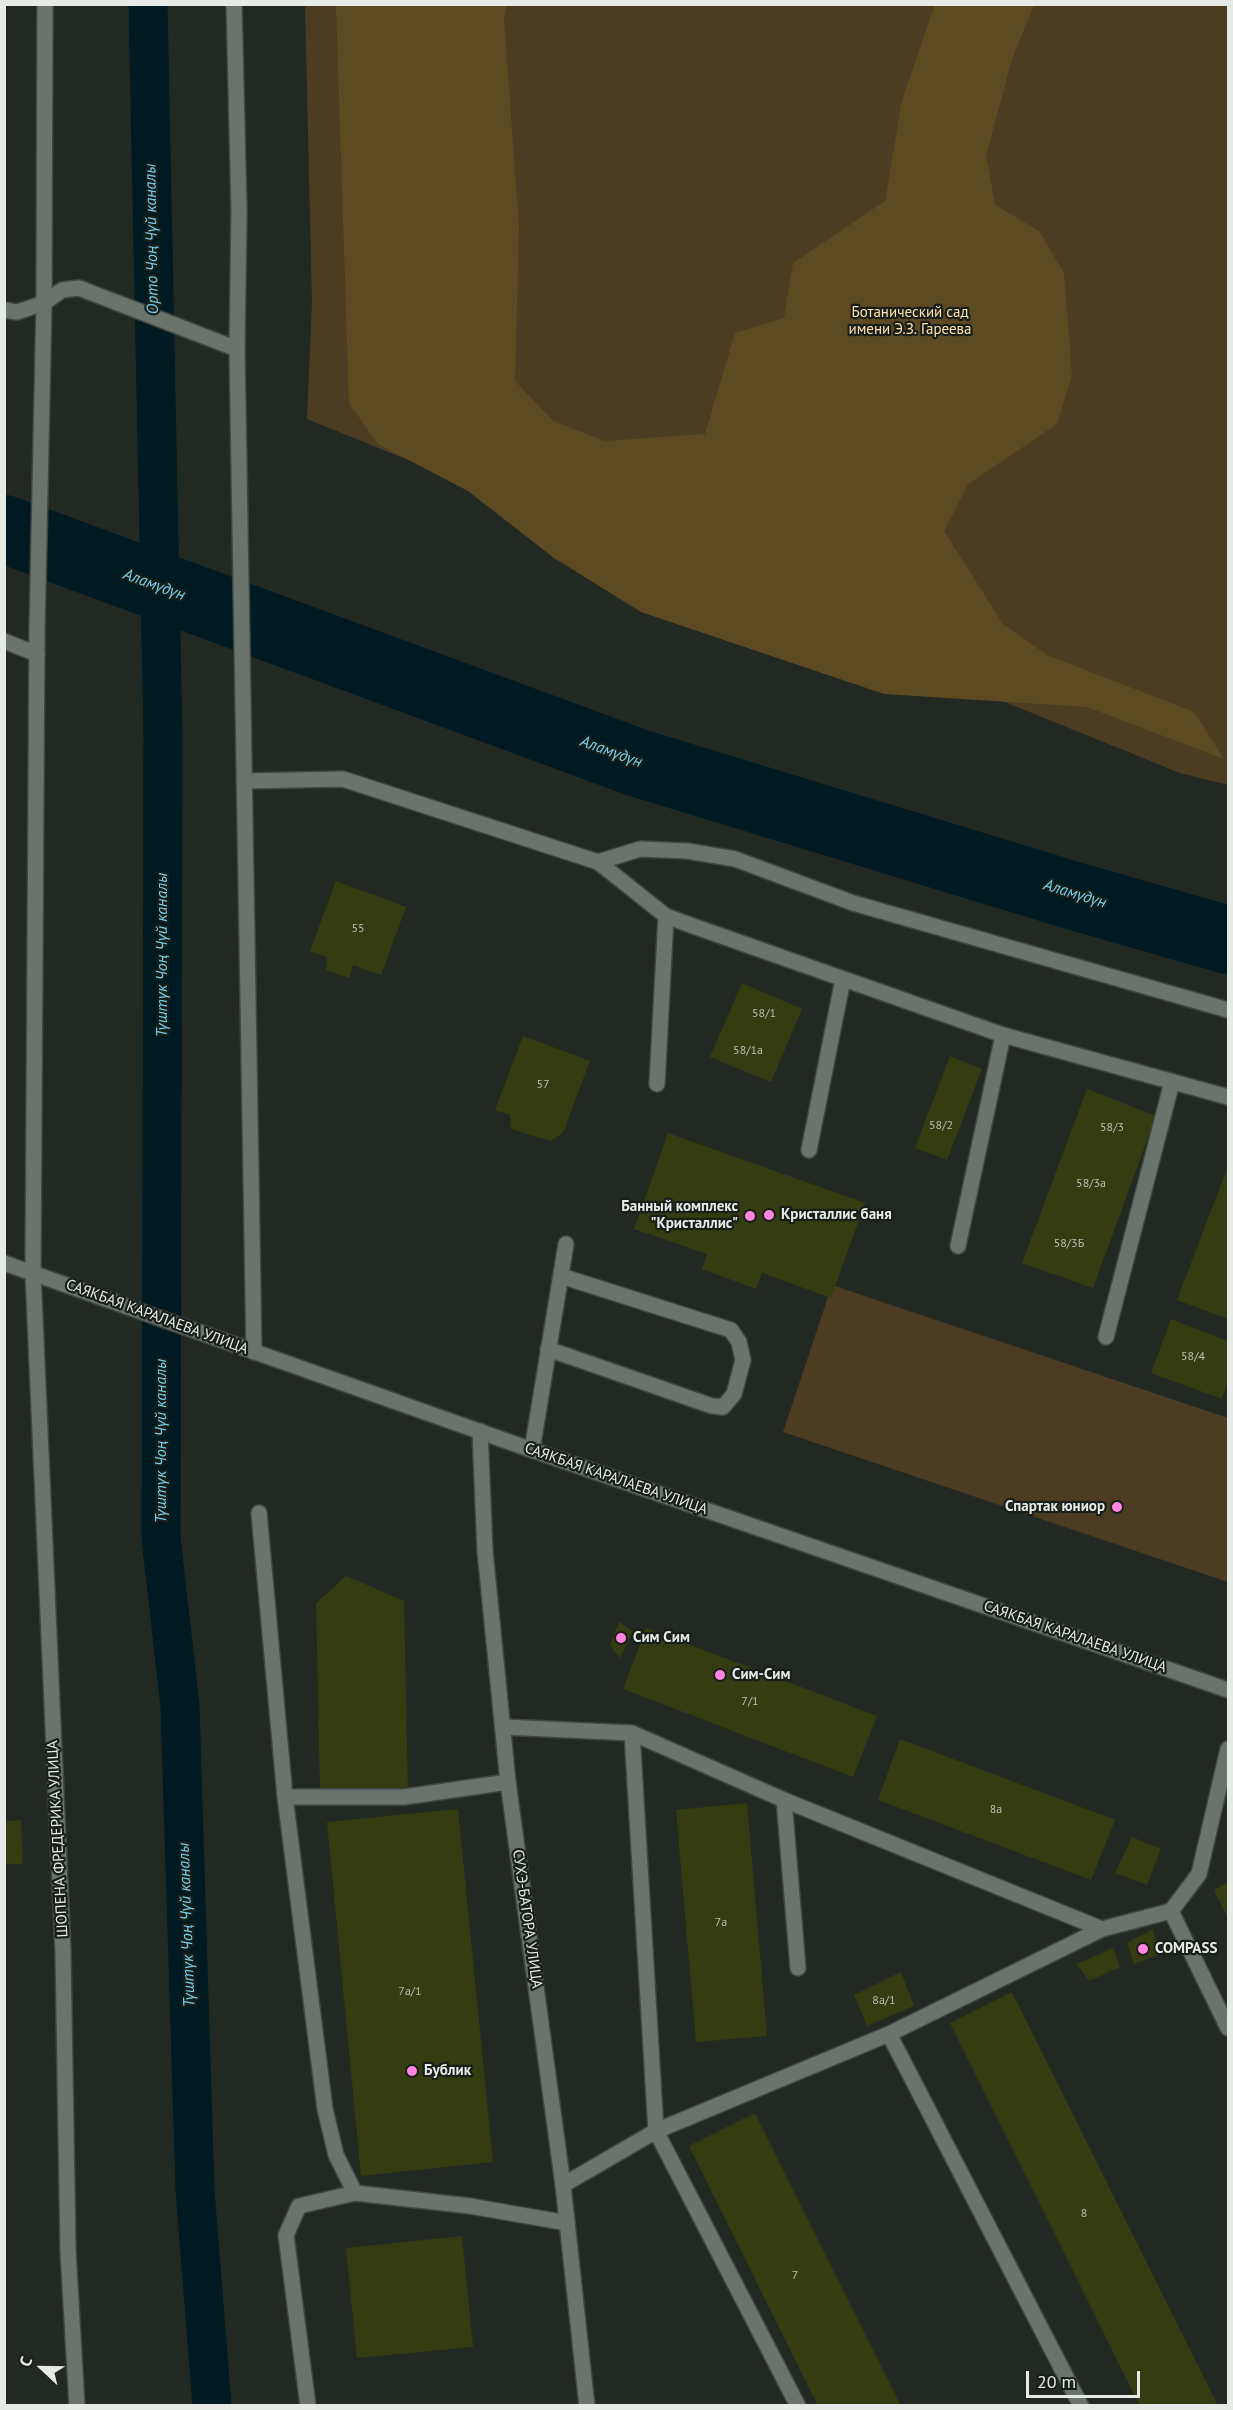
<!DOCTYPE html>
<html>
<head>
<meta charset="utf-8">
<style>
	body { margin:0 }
	#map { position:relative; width:1233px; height:2410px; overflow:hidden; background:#222923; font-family:"PT Sans",sans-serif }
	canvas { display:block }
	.frame { position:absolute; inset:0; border:6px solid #e6ebe7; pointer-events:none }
	.north { position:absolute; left:12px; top:2338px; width:60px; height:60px; -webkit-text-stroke:4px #181f1a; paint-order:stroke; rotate:292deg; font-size:16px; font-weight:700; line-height:24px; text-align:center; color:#e6ebe7 }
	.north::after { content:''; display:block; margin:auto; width:21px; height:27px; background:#e6ebe7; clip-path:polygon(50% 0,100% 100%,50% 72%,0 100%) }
	.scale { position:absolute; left:1026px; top:2371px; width:114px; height:27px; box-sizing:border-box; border:3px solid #e6ebe7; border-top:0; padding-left:8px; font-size:18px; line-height:21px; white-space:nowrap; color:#e6ebe7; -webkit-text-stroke:4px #181f1a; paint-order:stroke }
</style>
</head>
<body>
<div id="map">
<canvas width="1233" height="2410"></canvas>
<div class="frame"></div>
<div class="north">С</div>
<div class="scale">20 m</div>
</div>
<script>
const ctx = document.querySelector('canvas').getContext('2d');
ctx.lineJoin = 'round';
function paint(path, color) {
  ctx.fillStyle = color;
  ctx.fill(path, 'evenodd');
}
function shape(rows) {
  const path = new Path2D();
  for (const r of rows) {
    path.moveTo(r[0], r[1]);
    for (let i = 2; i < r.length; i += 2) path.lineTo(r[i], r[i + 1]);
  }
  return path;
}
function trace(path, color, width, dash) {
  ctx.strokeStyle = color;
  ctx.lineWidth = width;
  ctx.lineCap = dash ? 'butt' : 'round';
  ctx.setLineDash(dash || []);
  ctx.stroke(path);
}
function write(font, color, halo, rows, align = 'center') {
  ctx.font = font + ' "PT Sans",sans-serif';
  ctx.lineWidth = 4.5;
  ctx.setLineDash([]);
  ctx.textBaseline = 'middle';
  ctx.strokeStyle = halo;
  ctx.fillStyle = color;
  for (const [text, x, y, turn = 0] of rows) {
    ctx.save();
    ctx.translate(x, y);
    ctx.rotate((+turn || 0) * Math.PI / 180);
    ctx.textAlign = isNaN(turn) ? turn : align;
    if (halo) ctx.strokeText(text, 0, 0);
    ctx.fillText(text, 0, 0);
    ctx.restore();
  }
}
const green = shape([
	[305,5,1228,5,1228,785,1180,773,307,419,312,303],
	[832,1285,1228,1418,1228,1582,783,1432]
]);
const forest = shape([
	[336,5,506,5,504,18,519,227,515,381,553,421,604,441,705,434,735,333,784,318,793,263,885,201,902,100,935,5,1034,5,1012,59,986,156,995,205,1039,231,1064,273,1072,375,1057,424,968,484,944,531,1003,624,1047,655,1194,712,1224,759,1087,707,884,694,641,612,554,558,468,491,378,444,349,403]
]);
const canal = shape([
	[148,4,163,737,161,1538,180,1706,195,2190,212,2406]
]);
const river = shape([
	[4,529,638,763,1071,895,1228,940]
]);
const building = shape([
	[336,881,406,907,381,975,353,965,349,978,326,970,327,957,310,951],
	[742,983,802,1009,771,1082,710,1057],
	[523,1036,590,1061,563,1133,550,1141,511,1129,510,1115,495,1110],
	[950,1056,982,1069,947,1160,915,1148],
	[1087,1089,1156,1116,1093,1288,1022,1263],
	[668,1133,865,1203,831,1298,762,1273,756,1289,702,1269,707,1254,634,1229],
	[1228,1166,1228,1319,1177,1300],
	[1171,1319,1228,1341,1228,1382,1222,1399,1151,1373],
	[346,1576,404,1601,408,1790,320,1792,316,1603],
	[619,1622,633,1631,620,1658,610,1645],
	[646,1628,877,1716,853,1777,623,1689],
	[900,1739,1115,1820,1091,1880,878,1800],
	[747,1803,767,2036,696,2042,676,1810],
	[458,1809,493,2162,361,2176,327,1822],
	[21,1820,23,1864,5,1864,5,1821],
	[1132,1837,1161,1849,1147,1885,1115,1873],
	[1228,1882,1228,1918,1214,1890],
	[1153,1929,1159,1954,1134,1964,1127,1943],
	[1113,1948,1120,1967,1089,1981,1077,1964],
	[901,1972,914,2006,867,2026,854,1995],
	[1012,1992,1218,2406,1140,2406,950,2023],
	[755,2113,901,2406,818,2406,689,2146],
	[462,2236,473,2347,357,2358,346,2248]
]);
const lane = shape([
	[244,781,343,779,598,862,666,916,693,926,1003,1035,1228,1097],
	[598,862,640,849,687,851,735,859,853,903,1228,1010],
	[657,1084,666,916],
	[809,1150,843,979],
	[958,1246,1003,1035],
	[1106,1337,1172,1082],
	[548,1349,712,1406,723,1407,734,1394,743,1360,739,1342,731,1330,561,1276],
	[532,1450,566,1244],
	[259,1513,285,1797,404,1797,508,1782],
	[504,1727,632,1733,784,1800,1102,1929],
	[632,1733,656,2131,798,2406],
	[285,1797,325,2109,336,2155,355,2193,470,2206,567,2223],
	[784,1800,798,1968],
	[1171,1911,1228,2028],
	[889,2034,1081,2406],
	[563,2185,656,2131,889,2034,1102,1929,1171,1911,1199,1874,1228,1749],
	[308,2406,286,2235,299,2206,355,2193]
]);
const street = shape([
	[4,310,17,312,44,303,62,290,79,288,237,349],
	[4,641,37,654],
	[33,1273,63,1952,68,2251,77,2406]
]);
const secondary = shape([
	[234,4,239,210,237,349,254,1352],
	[4,1263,532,1450,1228,1690],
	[33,1273,37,630,44,303,45,4],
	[480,1431,485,1551,508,1782,563,2185,587,2406]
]);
const markers = [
	[769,1215,6,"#ff85df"],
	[750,1216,6,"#ff85df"],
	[1117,1507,6,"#ff85df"],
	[621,1638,6,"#ff85df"],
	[720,1675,6,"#ff85df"],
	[1143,1949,6,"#ff85df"],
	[412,2071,6,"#ff85df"]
];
const numberNames = [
	["55",358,929],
	["58/1",764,1014],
	["58/1а",748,1051],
	["57",543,1085],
	["58/2",941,1126],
	["58/3",1112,1128],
	["58/3а",1091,1184],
	["58/3Б",1069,1244],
	["58/4",1193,1357],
	["7/1",750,1702],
	["8а",996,1810],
	["7а",721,1923],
	["7а/1",410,1992],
	["8а/1",884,2001],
	["8",1084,2214],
	["7",795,2276]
];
const parkNames = [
	["Ботанический сад",910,313],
	["имени Э.З. Гареева",910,330]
];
const poiNames = [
	["Банный комплекс",738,1207,"right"],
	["\"Кристаллис\"",738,1224,"right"],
	["Кристаллис баня",781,1215],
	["Спартак юниор",1105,1507,"right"],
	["Сим Сим",633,1638],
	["Сим-Сим",732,1675],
	["COMPASS",1155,1949],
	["Бублик",424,2071]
];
const streetNames = [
	["САЯКБАЯ КАРАЛАЕВА УЛИЦА",157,1317,20],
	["САЯКБАЯ КАРАЛАЕВА УЛИЦА",616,1479,19],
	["САЯКБАЯ КАРАЛАЕВА УЛИЦА",1075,1637,19],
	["ШОПЕНА ФРЕДЕРИКА УЛИЦА",58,1839,-93],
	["СУХЭ-БАТОРА УЛИЦА",527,1919,82]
];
const waterNames = [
	["Орто Чоң Чүй каналы",152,239,-91],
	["Аламүдүн",154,585,20],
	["Аламүдүн",611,752,20],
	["Аламүдүн",1075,894,17],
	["Түштүк Чоң Чүй каналы",162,955,-90],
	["Түштүк Чоң Чүй каналы",161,1441,-90],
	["Түштүк Чоң Чүй каналы",187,1925,-92]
];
paint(green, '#4c3d22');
paint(forest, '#5e4a22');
trace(canal, '#001a22', 39);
trace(river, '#001a22', 68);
paint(building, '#353c12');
trace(lane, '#404641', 18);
trace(street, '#404641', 18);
trace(secondary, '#404641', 18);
trace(lane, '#6a736c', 15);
trace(street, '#6a736c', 15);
trace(secondary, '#6a736c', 15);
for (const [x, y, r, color] of markers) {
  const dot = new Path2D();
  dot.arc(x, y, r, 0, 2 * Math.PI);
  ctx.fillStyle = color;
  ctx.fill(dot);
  trace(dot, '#181f1a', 2);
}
write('12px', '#babfb2', null, numberNames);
write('15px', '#fde0ac', '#181f1a', parkNames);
write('bold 15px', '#e6ebe7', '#181f1a', poiNames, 'left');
write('15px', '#e6ebe7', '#181f1a', streetNames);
write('italic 16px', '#77ceea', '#181f1a', waterNames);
</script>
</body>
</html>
